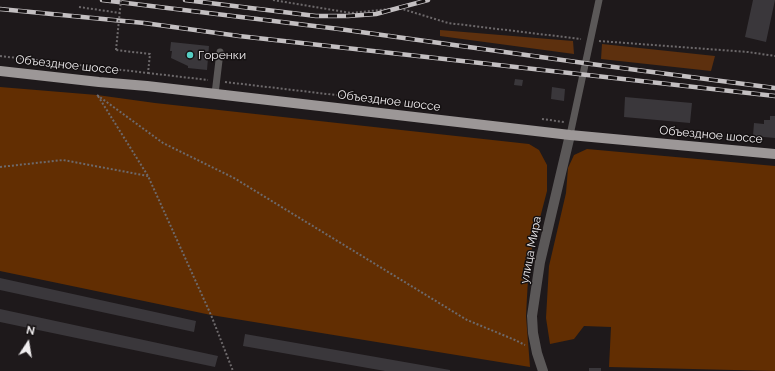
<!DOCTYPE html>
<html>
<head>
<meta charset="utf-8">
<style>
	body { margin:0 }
	#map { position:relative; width:775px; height:371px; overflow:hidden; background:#1e191b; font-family:Raleway,sans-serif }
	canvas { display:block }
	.north { position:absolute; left:8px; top:323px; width:40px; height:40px; -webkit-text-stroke:3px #151112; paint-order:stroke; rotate:12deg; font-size:11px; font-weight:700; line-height:16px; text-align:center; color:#f0edef }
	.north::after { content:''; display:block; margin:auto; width:14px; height:18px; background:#f0edef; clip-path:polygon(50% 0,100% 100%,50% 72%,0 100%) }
</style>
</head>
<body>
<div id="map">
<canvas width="775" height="371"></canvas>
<div class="north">N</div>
</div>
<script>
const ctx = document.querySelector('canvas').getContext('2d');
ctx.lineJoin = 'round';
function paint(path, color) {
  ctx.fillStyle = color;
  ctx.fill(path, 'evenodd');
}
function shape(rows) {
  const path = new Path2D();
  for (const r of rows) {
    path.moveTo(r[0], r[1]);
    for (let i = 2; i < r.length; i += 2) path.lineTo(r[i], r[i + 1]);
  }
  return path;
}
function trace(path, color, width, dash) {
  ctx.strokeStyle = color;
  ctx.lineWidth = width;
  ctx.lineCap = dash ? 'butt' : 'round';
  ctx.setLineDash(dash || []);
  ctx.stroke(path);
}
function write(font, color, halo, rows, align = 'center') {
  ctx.font = font + ' Raleway,sans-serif';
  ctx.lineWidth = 3;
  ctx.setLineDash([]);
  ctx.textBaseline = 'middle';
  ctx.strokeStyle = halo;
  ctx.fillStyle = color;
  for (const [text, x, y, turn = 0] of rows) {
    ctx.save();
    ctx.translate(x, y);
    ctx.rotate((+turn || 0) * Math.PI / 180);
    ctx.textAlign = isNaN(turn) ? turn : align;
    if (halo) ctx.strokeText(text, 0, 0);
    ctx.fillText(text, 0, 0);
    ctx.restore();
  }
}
const green = shape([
	[440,30,573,41,574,54,440,36],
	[602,44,715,56,711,71,601,59]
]);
const forest = shape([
	[0,87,97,95,155,103,529,144,539,150,547,165,547,191,529,260,526,316,530,367,211,315,0,271],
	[587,149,775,166,775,371,609,367,611,327,584,326,574,339,550,344,546,318,549,266,566,193,568,168,574,155]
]);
const building = shape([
	[753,0,775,0,766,42,745,37],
	[171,42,209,46,207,70,188,68,188,66,171,58,172,51,170,51],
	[515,79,523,80,522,86,514,85],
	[552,87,565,89,564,101,551,99],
	[625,97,692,103,690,123,624,117],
	[770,116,775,116,775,138,753,136,754,123,764,124,764,120,770,120],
	[0,278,196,321,194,332,0,290],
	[0,309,218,356,215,367,0,322],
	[245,334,450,370,450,371,385,371,243,346],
	[589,368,601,368,601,371,589,371]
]);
const path = shape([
	[273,0,351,13,399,8,448,23,581,39],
	[79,7,120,13],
	[599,41,748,52,775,56],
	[0,56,148,73,150,54,116,50],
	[148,73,208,80],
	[225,82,421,105],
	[97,95,163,143,234,178,467,320,515,340,525,345],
	[98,96,148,176,211,315,233,371],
	[542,119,564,122],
	[0,167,63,160,148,176]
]);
const service = shape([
	[215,94,220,52],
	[570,135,599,0]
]);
const minor = shape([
	[543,371,537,353,533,333,532,316,540,262,570,135]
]);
const primary = shape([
	[0,71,99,82,147,86,570,135,775,154]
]);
const rail = shape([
	[102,0,339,29,591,64,775,88],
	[185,0,316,16,348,16,376,14,428,0],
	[0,9,144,23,239,36,775,96]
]);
const pathBridge = shape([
	[116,50,121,0]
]);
const markers = [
	[190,55,4,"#56cec4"]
];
const poiNames = [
	["Горенки",198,55]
];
const streetNames = [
	["Объездное шоссе",67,65,6],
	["Объездное шоссе",389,101,7],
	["Объездное шоссе",711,135,5],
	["улица Мира",531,250,-79]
];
paint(green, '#5d300e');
paint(forest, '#622e02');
paint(building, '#3a373b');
trace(path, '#6d696b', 2, [2, 2]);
trace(service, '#5b5858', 7);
trace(minor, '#5b5858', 10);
trace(primary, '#9c9797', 10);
trace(rail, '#c3bfc1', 4.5);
trace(rail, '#151112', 3, [9]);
trace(pathBridge, '#6d696b', 2, [2, 2]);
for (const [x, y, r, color] of markers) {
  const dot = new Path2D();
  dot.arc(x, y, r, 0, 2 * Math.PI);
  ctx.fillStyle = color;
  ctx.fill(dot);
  trace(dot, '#151112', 1.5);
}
write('12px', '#f0edef', '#151112', poiNames, 'left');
write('12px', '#f0edef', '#151112', streetNames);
</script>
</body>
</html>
